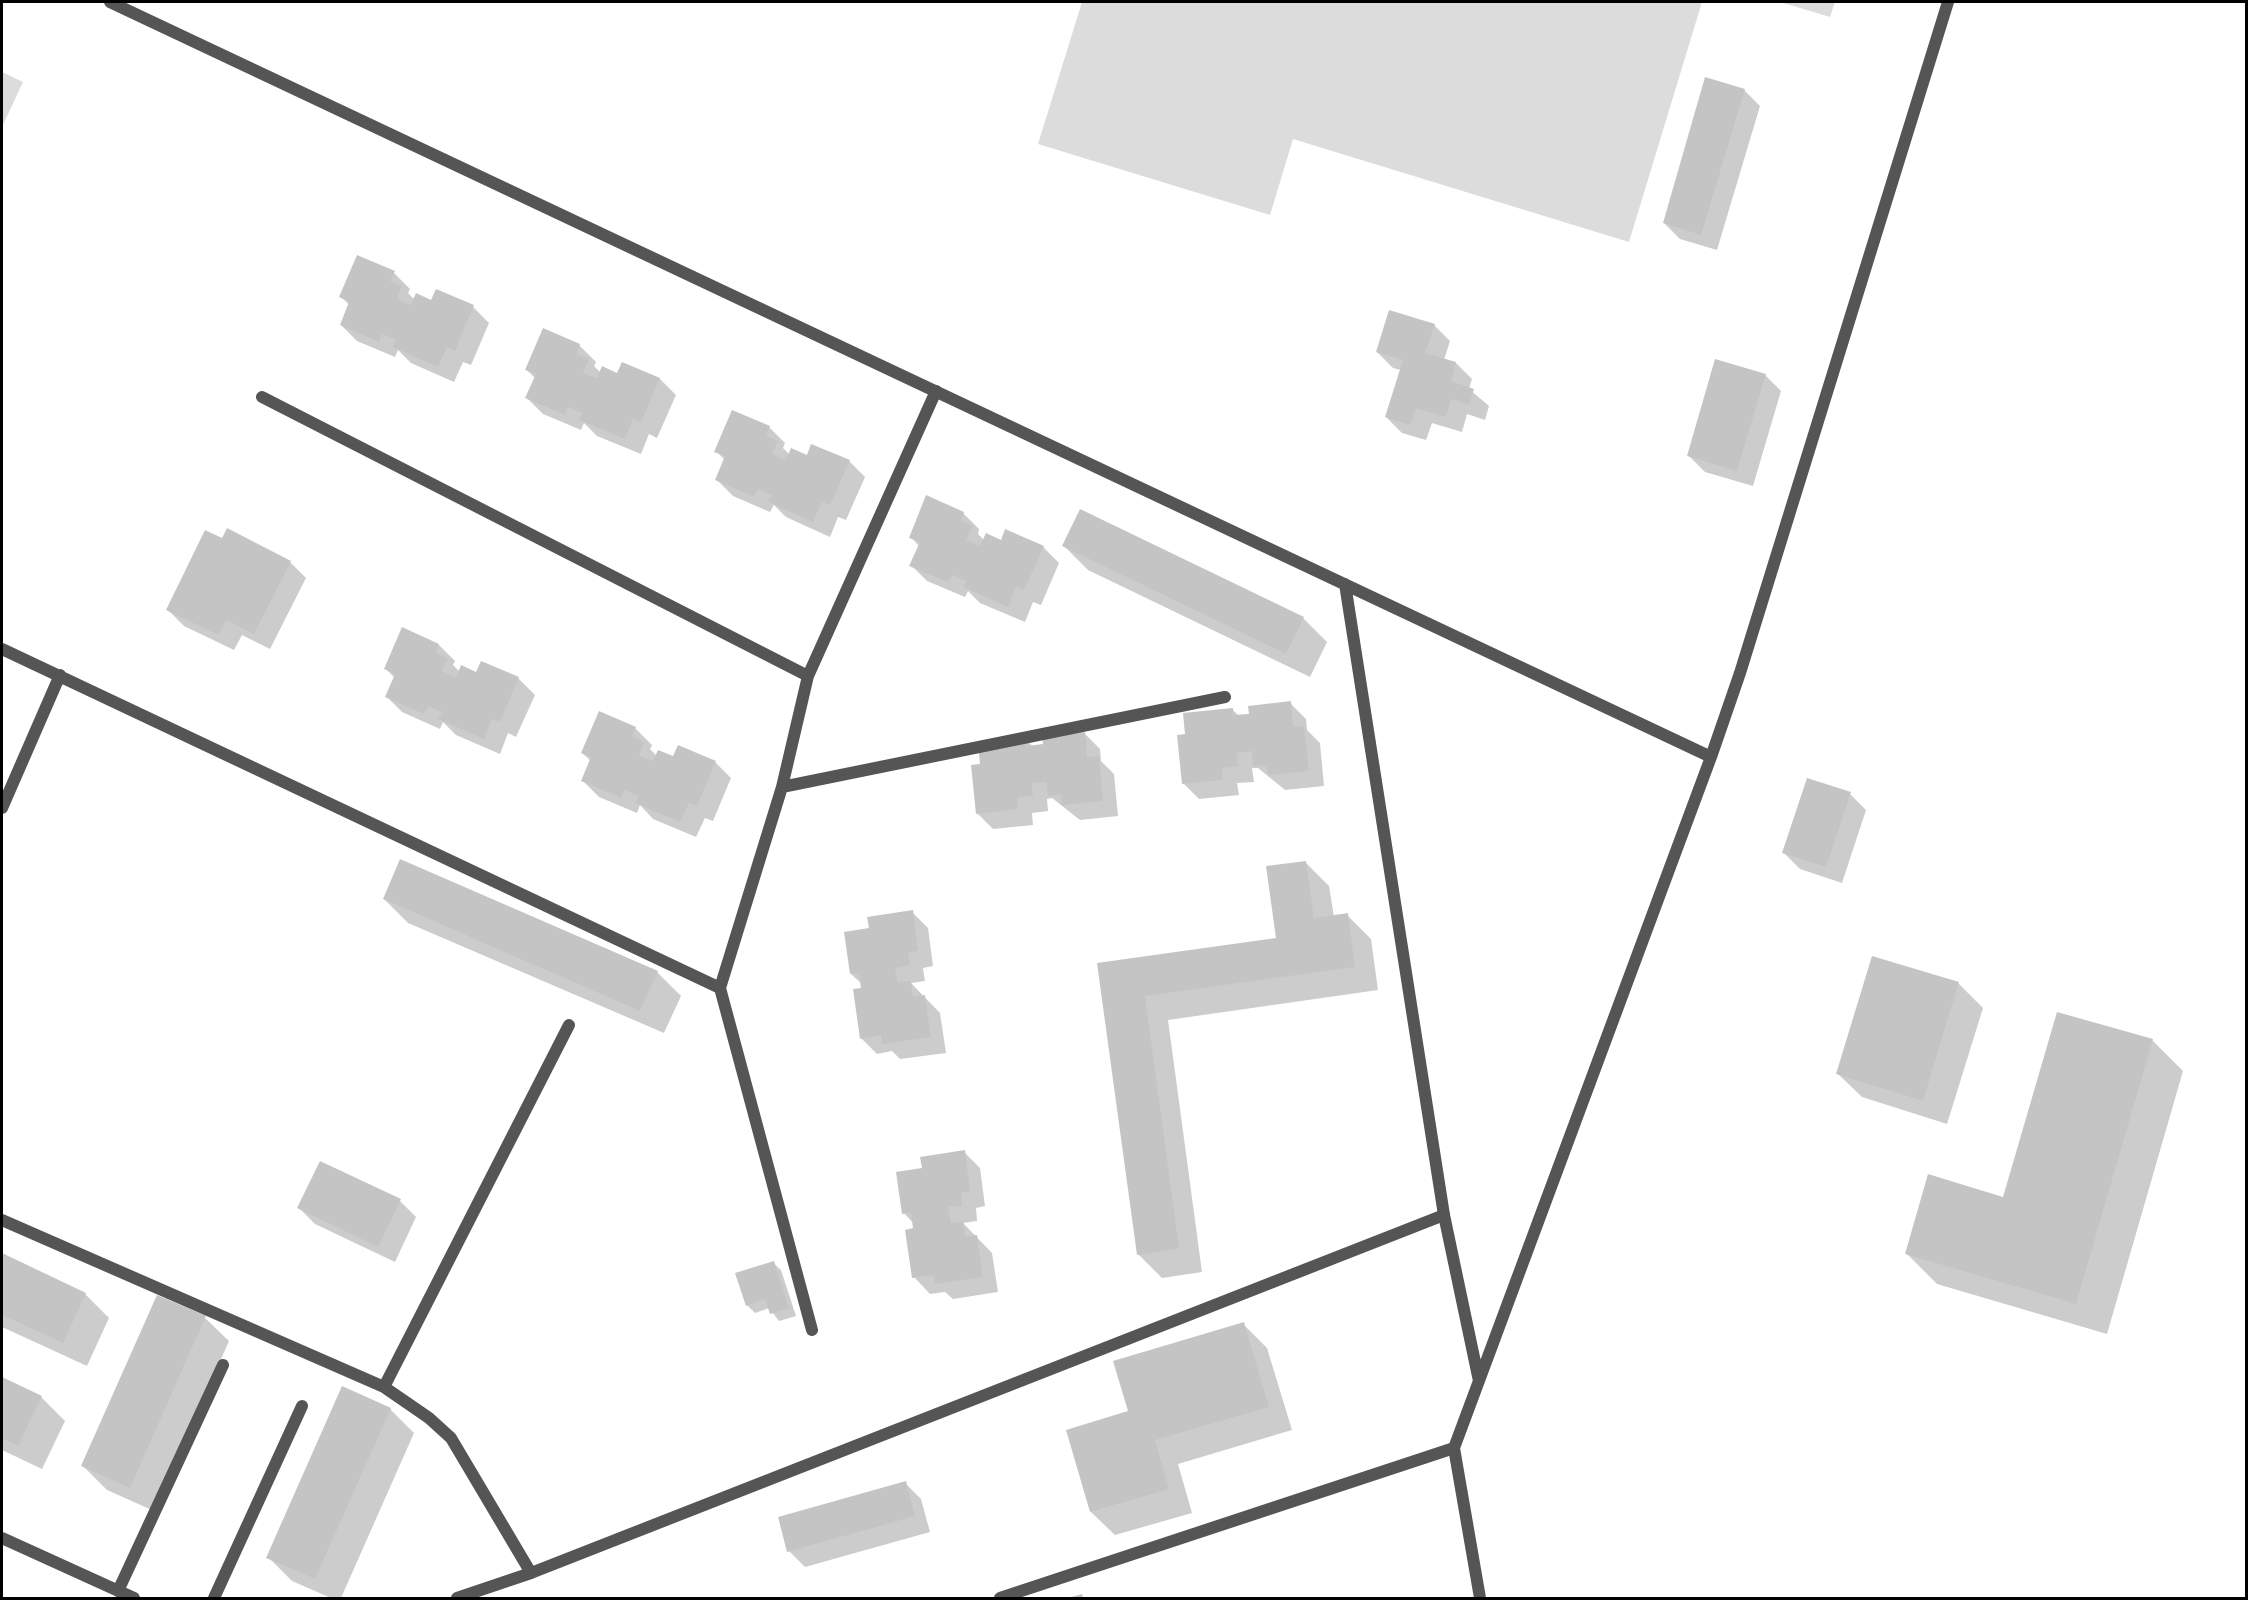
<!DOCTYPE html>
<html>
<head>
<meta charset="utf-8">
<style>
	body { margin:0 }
	#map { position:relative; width:2248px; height:1600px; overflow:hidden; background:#fff; font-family:Signika,sans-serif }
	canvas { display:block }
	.frame { position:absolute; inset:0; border:3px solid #000; pointer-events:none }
</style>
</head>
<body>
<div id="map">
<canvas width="2248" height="1600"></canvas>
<div class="frame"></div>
</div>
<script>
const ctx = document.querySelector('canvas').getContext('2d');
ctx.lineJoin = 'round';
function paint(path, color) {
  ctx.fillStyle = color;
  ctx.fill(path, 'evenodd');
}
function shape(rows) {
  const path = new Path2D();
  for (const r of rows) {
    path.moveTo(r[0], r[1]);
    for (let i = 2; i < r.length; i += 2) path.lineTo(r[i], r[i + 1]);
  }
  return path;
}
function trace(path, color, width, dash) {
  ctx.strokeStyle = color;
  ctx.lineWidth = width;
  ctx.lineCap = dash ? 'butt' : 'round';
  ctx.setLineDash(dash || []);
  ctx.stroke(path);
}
const green = shape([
	[1082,2,1702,2,1629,242,1293,139,1270,215,1038,144],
	[1780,2,1835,2,1830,17],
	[2,72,23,82,2,127]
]);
const shadow = shape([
	[1744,90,1760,106,1717,250,1680,239,1664,223],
	[394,273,410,289,408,293,415,300,473,307,489,323,471,365,463,362,454,382,411,363,398,350,395,357,357,341,341,325,349,305,341,296],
	[1434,325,1450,341,1444,360,1456,363,1472,379,1469,389,1489,406,1485,420,1467,414,1462,432,1432,423,1426,440,1402,433,1386,417,1401,370,1393,368,1377,352],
	[543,330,580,346,596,362,594,366,601,373,618,375,623,364,660,379,676,395,657,438,649,434,641,454,597,436,584,423,581,430,543,414,527,398,536,379,527,370],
	[1765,375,1781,391,1753,486,1705,472,1689,456],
	[769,427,785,443,783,448,790,455,849,461,865,477,846,520,838,517,830,537,786,517,774,505,770,512,733,496,717,480,725,460,716,451],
	[963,513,979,529,978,534,984,540,1043,547,1059,563,1041,605,1033,602,1025,622,980,603,968,591,965,597,927,581,911,565,919,546,911,537],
	[1064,546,1303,618,1327,642,1310,677,1088,570],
	[290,562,306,578,270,649,242,635,234,650,184,626,168,610],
	[439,645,455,661,453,665,460,672,477,674,482,662,519,679,535,695,516,737,508,733,500,754,456,735,443,722,440,729,402,712,386,696,395,678,386,669],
	[1290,703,1306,719,1307,730,1320,743,1324,786,1285,790,1258,768,1252,768,1254,782,1237,783,1239,795,1199,799,1183,783,1187,736,1232,709,1239,716,1250,715],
	[599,713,636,729,652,745,650,749,657,756,674,758,678,747,715,762,731,778,713,821,705,818,696,837,653,819,640,805,637,813,599,797,583,781,591,761,582,753],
	[1084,733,1100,749,1101,761,1114,774,1118,816,1080,820,1052,798,1047,799,1048,811,1032,813,1033,825,993,829,977,813,981,765,1026,739,1033,747],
	[1850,794,1866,810,1842,883,1800,869,1784,853],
	[1305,862,1329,886,1334,917,1347,915,1371,939,1378,990,1168,1020,1202,1272,1162,1278,1138,1254,1099,964,1277,939],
	[384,899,657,972,681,996,664,1033,408,923],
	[912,912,928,928,933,966,923,968,925,981,911,983,940,1013,946,1053,900,1059,892,1051,877,1054,861,1038,862,984,851,974,871,930],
	[1873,958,1959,984,1983,1008,1947,1124,1862,1097,1838,1074],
	[2152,1040,2183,1071,2107,1334,1937,1284,1906,1253,2004,1198],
	[964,1152,980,1168,985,1206,976,1208,977,1221,963,1223,992,1253,998,1292,953,1299,945,1292,930,1294,914,1277,915,1229,914,1224,904,1213,923,1169],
	[400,1201,416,1217,395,1262,315,1224,299,1208],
	[2,1255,85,1294,109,1318,87,1366,2,1327],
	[773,1263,781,1270,796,1316,779,1321,769,1308,755,1313,747,1305],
	[158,1297,205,1318,229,1341,154,1511,107,1490,83,1466],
	[1243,1324,1267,1348,1292,1430,1178,1464,1192,1513,1115,1535,1091,1512,1130,1412],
	[2,1379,41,1397,65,1421,42,1469,2,1450],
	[390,1409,414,1433,341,1598,331,1598,292,1581,268,1557],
	[905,1483,921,1499,930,1532,805,1567,789,1551]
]);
const building = shape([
	[1705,77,1745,89,1701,235,1663,223],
	[357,255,395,271,390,281,402,286,397,299,411,305,416,293,431,300,436,289,474,305,455,351,447,347,438,367,393,347,396,340,382,334,379,342,340,325,349,302,339,297],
	[1389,310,1435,324,1425,353,1456,362,1451,381,1474,389,1469,405,1451,399,1446,417,1416,408,1410,425,1385,417,1403,360,1376,352],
	[543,328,580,344,577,354,589,359,583,373,597,378,602,366,617,373,622,362,660,378,641,423,633,419,625,439,579,420,582,413,568,407,565,415,525,398,536,374,525,370],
	[1715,359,1766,374,1737,471,1687,456],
	[732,410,770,426,766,436,778,441,772,454,786,460,791,448,807,455,811,444,850,460,830,505,822,502,813,522,768,502,772,495,758,489,754,497,715,480,725,456,714,452],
	[926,495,964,512,961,521,973,526,966,540,980,546,986,533,1001,540,1005,529,1044,546,1024,590,1016,587,1008,607,963,587,966,581,952,575,948,582,909,566,920,542,909,538],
	[1080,509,1304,617,1286,654,1062,546],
	[227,528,291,561,254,634,226,620,218,635,166,610,205,530,222,538],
	[402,627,439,644,436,653,448,658,442,671,456,678,461,665,476,672,481,661,519,677,500,722,492,719,484,739,438,719,442,712,428,706,424,714,385,697,395,674,384,669],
	[1291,701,1293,727,1304,726,1309,771,1268,775,1267,765,1253,766,1252,751,1237,753,1238,766,1222,768,1223,780,1182,784,1177,735,1185,734,1183,713,1233,708,1233,715,1249,714,1248,706],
	[599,711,636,727,632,736,644,742,639,756,653,761,658,750,673,756,678,745,716,761,697,806,689,803,680,822,635,803,638,796,624,790,621,798,581,781,591,757,581,753],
	[1085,732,1087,757,1099,756,1103,801,1062,805,1061,795,1048,796,1046,782,1032,783,1033,796,1017,797,1018,809,976,814,971,765,980,764,978,743,1027,738,1028,746,1043,744,1042,736],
	[1807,778,1851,792,1826,867,1782,853],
	[400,859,658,971,640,1011,383,899],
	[1306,861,1314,918,1348,913,1355,967,1145,996,1179,1248,1137,1255,1097,963,1276,938,1266,866],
	[913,910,918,951,908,952,910,965,895,968,898,982,911,981,913,997,925,995,931,1037,882,1044,881,1035,860,1039,853,989,861,988,859,973,850,974,844,932,869,928,867,917],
	[1872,956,1959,982,1923,1101,1836,1074],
	[2057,1012,2153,1039,2076,1304,1905,1254,1928,1174,2003,1197],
	[965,1150,970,1191,961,1193,962,1206,948,1207,951,1223,963,1221,965,1237,977,1235,983,1277,935,1284,934,1275,912,1278,905,1230,913,1228,911,1213,902,1214,896,1172,922,1168,920,1157],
	[320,1161,401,1199,378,1247,297,1208],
	[2,1253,86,1293,63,1343,2,1315],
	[774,1261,789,1308,770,1314,765,1299,746,1306,735,1273],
	[157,1295,206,1316,130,1488,81,1466],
	[1244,1322,1269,1407,1155,1440,1169,1489,1090,1512,1066,1430,1128,1411,1113,1361],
	[2,1377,42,1396,18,1446,2,1438],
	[342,1386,391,1408,315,1579,266,1558],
	[906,1481,915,1516,787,1552,778,1517],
	[1082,1594,1083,1598,1068,1598]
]);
const service = shape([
	[262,397,808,676],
	[2,649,720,988],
	[782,787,1225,697],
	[2,808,60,675],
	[2,1220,384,1387,429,1418,451,1438,531,1573],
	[812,1330,720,988,782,787,808,676,936,391],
	[384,1387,569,1025],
	[2,1538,134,1598],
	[118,1591,223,1365],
	[214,1598,302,1406],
	[457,1598,531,1573,1444,1215],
	[1000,1598,1454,1448]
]);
const minor = shape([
	[110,2,1711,757],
	[1345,584,1444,1215,1479,1381],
	[1480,1598,1454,1448,1711,757,1740,673,1948,2]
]);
paint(green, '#dcdcdc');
paint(shadow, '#0003');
paint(building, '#c4c4c4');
trace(service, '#555', 12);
trace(minor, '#555', 12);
</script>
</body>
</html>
